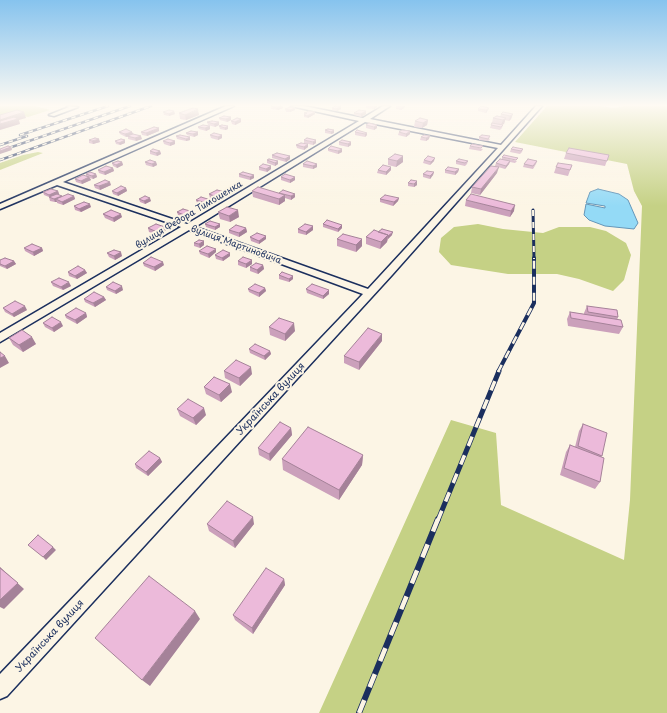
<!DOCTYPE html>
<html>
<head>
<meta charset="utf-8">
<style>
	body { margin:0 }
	canvas { display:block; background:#fcf5e5 }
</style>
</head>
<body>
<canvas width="667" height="713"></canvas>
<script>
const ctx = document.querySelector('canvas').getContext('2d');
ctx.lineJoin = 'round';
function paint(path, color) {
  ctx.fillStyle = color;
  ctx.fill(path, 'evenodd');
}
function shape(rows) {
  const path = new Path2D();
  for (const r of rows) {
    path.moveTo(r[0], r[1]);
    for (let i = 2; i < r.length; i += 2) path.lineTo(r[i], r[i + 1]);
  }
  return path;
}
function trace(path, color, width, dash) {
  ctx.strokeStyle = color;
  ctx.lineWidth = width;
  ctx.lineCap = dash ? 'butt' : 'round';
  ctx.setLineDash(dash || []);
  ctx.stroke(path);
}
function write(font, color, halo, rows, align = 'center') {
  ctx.font = font + ' "Playpen Sans",sans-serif';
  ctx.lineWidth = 4;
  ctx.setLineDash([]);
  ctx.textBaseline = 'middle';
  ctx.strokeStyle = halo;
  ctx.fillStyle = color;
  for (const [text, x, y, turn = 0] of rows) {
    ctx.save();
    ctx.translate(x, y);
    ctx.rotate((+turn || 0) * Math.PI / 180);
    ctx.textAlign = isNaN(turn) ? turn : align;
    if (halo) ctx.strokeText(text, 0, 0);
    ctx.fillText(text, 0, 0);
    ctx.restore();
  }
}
const green = shape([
	[0,106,36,106,50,110,28,117,19,115,0,121],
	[547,106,599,106,613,108,625,106,667,106,667,713,319,713,451,420,496,433,501,505,624,560,630,500,642,206,634,191,627,164,515,142],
	[38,152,43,153,0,170,0,163,23,155],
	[478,224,503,229,543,233,559,227,590,227,606,231,626,243,631,255,624,280,613,291,579,279,557,274,508,274,451,265,439,252,441,238,454,227]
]);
const water = shape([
	[598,189,619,194,628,200,638,223,634,229,605,226,589,220,584,215,586,204,605,208,605,206,586,203,590,192,598,189]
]);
const minor = shape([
	[67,106,78,107,54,116,49,115,69,107,67,106],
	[226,106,234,106,63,182,187,224,359,121,291,106,304,106,363,118,383,106,390,106,370,119,501,145,536,106,542,106,392,275,7,696,0,699,0,674,363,294,189,230,0,342,0,333,181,227,57,185,0,209,0,204,226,106],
	[365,122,498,148,368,289,195,227,365,122]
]);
const railFar4 = shape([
	[20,135,108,106],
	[0,145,27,136],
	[0,151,130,106],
	[0,160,151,106]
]);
const railFar3 = shape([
	[533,210,534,259]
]);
const railFar2 = shape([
	[498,372,534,303,534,258]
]);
const railFar1 = shape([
	[438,520,499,371]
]);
const rail = shape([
	[359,713,438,519]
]);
const wall = shape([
	[271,106,282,106,283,108,278,110,271,109],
	[366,106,377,106,377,107,374,109,366,108],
	[396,106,405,106,404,108,401,110,396,109],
	[295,108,295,110,290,112,286,112,285,109],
	[332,108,341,109,337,111,332,110],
	[489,108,488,110,486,113,478,111,478,109],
	[174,111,175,114,169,116,164,115,163,112],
	[366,111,366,114,361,117,354,115,354,113],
	[315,112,315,114,308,118,304,117,304,113],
	[179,113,199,115,186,120,180,119],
	[501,114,513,114,511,119,509,121,505,120,504,124,502,125,503,125,502,128,500,130,490,128,491,125,492,123,493,118,500,117],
	[231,117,231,120,227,122,220,120,219,118],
	[241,119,241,122,235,125,232,124,231,121],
	[428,120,427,125,422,128,414,127,415,121],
	[207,122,219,122,219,125,215,127,208,125],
	[222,125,228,129,225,130,220,129,219,126],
	[366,125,377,128,374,130,366,128],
	[198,127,210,129,206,131,199,129],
	[328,129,334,133,331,134,325,133,325,130],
	[159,131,147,136,142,135,141,132],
	[119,132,132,132,133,134,142,139,136,141,128,139,128,136,126,137,120,134],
	[198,132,198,135,194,137,187,135,186,133],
	[355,132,367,133,367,135,365,137,355,135],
	[399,132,410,134,406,137,398,135],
	[210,135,222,135,222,138,218,140,211,138],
	[482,135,490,139,488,141,479,140,479,137],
	[176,136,190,140,186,141,177,139],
	[421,137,429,139,426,141,420,140],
	[89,140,100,142,93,144,89,143],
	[125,140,125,143,120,145,116,144,115,141],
	[304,140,316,143,313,145,304,143],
	[163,141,175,141,175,144,170,146,164,144],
	[339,142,351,142,351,145,348,147,339,145],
	[308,144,308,147,304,150,297,148,296,145],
	[470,146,483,149,481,151,469,149],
	[328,149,342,152,338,154,328,151],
	[511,149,523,149,522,152,520,154,510,152],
	[150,151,160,151,161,154,157,156,150,154],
	[566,153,609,155,605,166,564,159],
	[272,155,290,156,290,159,286,162,272,158],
	[403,156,403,162,396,167,388,165,388,159],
	[502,157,517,161,515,163,510,162,509,164,505,169,495,166,496,163,502,159],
	[267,160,278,161,278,164,275,166,267,163],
	[424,160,434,161,430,165,423,163],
	[456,161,468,161,467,164,465,166,456,164],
	[537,161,536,164,533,169,523,167,524,164],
	[122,162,123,165,117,168,113,166,112,163],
	[145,162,156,162,157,165,153,167,146,165],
	[303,164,317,164,317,167,313,169,303,167],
	[572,165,568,176,554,173,556,167],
	[271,166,271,169,267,172,259,170,259,167],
	[113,168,114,171,105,175,99,173,98,170],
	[459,169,458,172,455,175,445,173,445,170],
	[378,170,391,170,386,175,377,173],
	[434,172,433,175,430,179,423,177,423,174],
	[497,173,480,195,471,193,472,187],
	[86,174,96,174,97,177,93,179,90,178,91,180,82,184,76,182,75,179,86,176],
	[239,174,254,178,250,180,239,177],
	[281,177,295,177,295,180,290,183,281,180],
	[408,183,417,185,414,187,408,186],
	[94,185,111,185,100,190,95,188],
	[126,188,127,191,118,196,113,194,112,191],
	[58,191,59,194,59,195,62,196,62,197,74,196,75,199,63,205,57,203,57,202,55,202,50,201,49,197,44,195,43,192],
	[252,191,279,193,295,197,291,200,285,198,285,201,279,205,253,197],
	[225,192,225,196,218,200,210,198,209,194],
	[399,198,398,201,393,206,380,202,380,199],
	[139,199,151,201,145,204,140,202],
	[196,200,211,203,206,206,197,203],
	[466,200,514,211,510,217,465,206],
	[74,206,91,207,81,212,75,210],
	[190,211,191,215,185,218,178,215,177,212],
	[218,212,239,217,230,222,220,219],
	[103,214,122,217,114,222,105,218],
	[205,224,220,224,220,227,215,230,206,227],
	[323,224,342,225,342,228,338,232,323,227],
	[313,226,313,230,306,235,298,233,298,229],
	[165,227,166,230,158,235,149,232,148,228],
	[246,228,247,232,239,237,229,233,229,230],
	[392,235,388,239,387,242,380,249,366,244,366,237],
	[266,236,266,239,259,244,251,241,250,237],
	[337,239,362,239,362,246,356,252,337,246],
	[194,243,204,245,200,248,194,246],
	[24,248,42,248,43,251,34,256,25,251],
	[216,249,216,252,209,258,200,254,199,251],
	[107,253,122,256,115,260,109,257],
	[230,253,230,256,223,261,216,259,215,255],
	[0,260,14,261,16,264,7,269,0,266],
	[252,260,252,264,246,268,238,265,238,261],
	[143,263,164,265,155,271,144,266],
	[263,265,264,269,258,274,250,271,250,267],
	[85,270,87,273,77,279,69,276,68,272],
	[279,275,293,276,293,279,289,282,279,279],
	[51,282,71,286,63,290,53,286],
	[106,287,123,290,116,294,107,290],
	[265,288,266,291,259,297,249,292,248,289],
	[306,289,329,290,329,294,323,299,307,293],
	[104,297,106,300,95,307,85,302,84,299],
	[587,306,618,317,617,320,623,327,619,334,568,326,567,319,570,312,584,314,584,313],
	[3,308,27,310,14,317,5,312],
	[86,313,87,317,77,324,66,318,65,315],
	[43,323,63,326,54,332,45,327],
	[269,327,295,331,285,341,270,335],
	[9,338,36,344,23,352,13,345],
	[382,341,359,370,344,363,344,356],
	[249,349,270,351,271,354,265,360,250,353],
	[224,371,252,374,240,386,225,378],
	[204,387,232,392,221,402,206,394],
	[177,409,206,415,196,425,180,416],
	[583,424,602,456,601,457,600,482,595,489,560,475,566,452,570,445,575,447,579,431],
	[291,428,292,435,270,461,259,455,258,448],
	[363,455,362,465,339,500,283,470,282,459],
	[160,458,162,462,148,476,136,468,135,464],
	[207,524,254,524,235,548,209,531],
	[284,579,285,585,253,634,235,620,233,615]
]);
const shadedWall = shape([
	[281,106,282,106,283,108,278,110,277,108],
	[341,106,341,109,337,111,337,109],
	[375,106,377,106,377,107,374,109,374,107],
	[403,106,405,106,404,108,401,110,402,107],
	[295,108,295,110,290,112,290,110],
	[489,108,488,110,486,113,486,110],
	[198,109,199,115,186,120,185,115],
	[174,111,175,114,169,116,169,114],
	[366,111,366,114,361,117,361,114],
	[24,112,26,118,19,120,20,124,0,130,0,120],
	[315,112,315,114,308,118,307,116],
	[513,114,511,119,509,121,510,116],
	[231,117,231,120,227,122,226,119],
	[506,118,504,124,501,125,503,120],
	[241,119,241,122,235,125,235,122],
	[428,120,427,125,422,128,423,123],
	[219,122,219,125,215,127,214,124],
	[377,125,377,128,374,130,374,127],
	[210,126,210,129,206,131,205,128],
	[228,126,228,129,225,130,225,128],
	[159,128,159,131,147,136,146,133],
	[334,130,334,133,331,134,331,132],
	[410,131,410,134,406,137,406,134],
	[132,132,133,134,126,137,125,134],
	[198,132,198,135,194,137,193,134],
	[367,133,367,135,365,137,365,134],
	[222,135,222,138,218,140,218,137],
	[141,136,142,139,136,141,135,138],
	[430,136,429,139,426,141,426,138],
	[190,137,190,140,186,141,186,139],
	[99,139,100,142,93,144,92,141],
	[125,140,125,143,120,145,119,143],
	[316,140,316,143,313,145,313,142],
	[175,141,175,144,170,146,170,143],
	[351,142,351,145,348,147,348,144],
	[308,144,308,147,304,150,304,147],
	[11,147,12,150,0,154,0,151],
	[342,149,342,152,338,154,338,151],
	[160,151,161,154,157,156,156,153],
	[290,156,290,159,286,162,285,159],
	[403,156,403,162,396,167,397,161],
	[435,158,434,161,430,165,431,162],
	[278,161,278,164,275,166,275,163],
	[510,161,509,164,505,169,506,166],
	[122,162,123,165,117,168,116,165],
	[156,162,157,165,153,167,152,164],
	[317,164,317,167,313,169,313,166],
	[271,166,271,169,267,172,266,169],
	[391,167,391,170,386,175,386,172],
	[499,167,497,173,480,195,481,189],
	[113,168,114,171,105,175,104,172],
	[459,169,458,172,455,175,455,172],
	[434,172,433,175,430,179,430,176],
	[96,174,97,177,93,179,92,176],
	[254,175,254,178,250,180,250,177],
	[89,177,91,180,82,184,81,181],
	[295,177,295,180,290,183,290,180],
	[417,181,417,185,414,187,414,184],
	[110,182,111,185,100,190,99,186],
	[126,188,127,191,118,196,117,193],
	[58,191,59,194,51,198,49,195],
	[225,192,225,196,218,200,217,197],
	[295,194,295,197,291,200,291,196],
	[285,195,285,201,279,205,279,199],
	[62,196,63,199,56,199,57,202,55,202,54,199],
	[74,196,75,199,63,205,62,202],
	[150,198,151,201,145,204,144,201],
	[399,198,398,201,393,206,394,202],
	[211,200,211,203,206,206,206,203],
	[90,204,91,207,81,212,79,209],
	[515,205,514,211,510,217,511,211],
	[238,210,239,217,230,222,229,216],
	[190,211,191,215,185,218,184,215],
	[121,214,122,217,114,222,113,218],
	[220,224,220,227,215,230,215,227],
	[342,225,342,228,338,232,338,229],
	[313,226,313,230,306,235,306,232],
	[165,227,166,230,158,235,157,232],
	[246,228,247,232,239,237,239,233],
	[393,232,392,235,388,239,388,236],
	[388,235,387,242,380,249,381,242],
	[266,236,266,239,259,244,259,241],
	[362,239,362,246,356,252,356,245],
	[204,241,204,245,200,248,199,244],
	[42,248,43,251,34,256,33,252],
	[216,249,216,252,209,258,208,254],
	[121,252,122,256,115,260,114,256],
	[230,253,230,256,223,261,222,258],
	[252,260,252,264,246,268,246,264],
	[14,261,16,264,7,269,5,266],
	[163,262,164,265,155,271,154,267],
	[263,265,264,269,258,274,257,270],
	[85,270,87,273,77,279,75,276],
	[293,276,293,279,289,282,289,279],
	[69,282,71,286,63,290,61,287],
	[122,286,123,290,116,294,115,291],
	[265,288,266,291,259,297,259,293],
	[329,290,329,294,323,299,323,296],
	[104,297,106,300,95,307,93,303],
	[25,306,27,310,14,317,12,314],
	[86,313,87,317,77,324,75,320],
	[61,322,63,326,54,332,52,328],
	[294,323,295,331,285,341,285,334],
	[382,334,382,341,359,370,359,362],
	[32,337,36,344,23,352,19,345],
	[270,351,271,354,265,360,264,356],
	[5,356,9,363,0,368,0,358],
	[251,367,252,374,240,386,239,378],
	[230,384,232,392,221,402,219,395],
	[204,408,206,415,196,425,193,418],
	[291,428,292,435,270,461,269,454],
	[363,455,362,465,339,500,339,490],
	[160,458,162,462,148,476,146,472],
	[253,517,254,524,235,548,233,541],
	[53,547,56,550,46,560,43,557],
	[0,567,24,589,4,609,0,607],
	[284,579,285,585,253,634,252,628],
	[195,611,200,619,150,686,142,680]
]);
const building = shape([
	[271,106,281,106,277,108,271,106],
	[335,106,341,106,337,109,332,108,335,106],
	[481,106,489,108,486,110,478,109,481,106],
	[290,107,295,108,290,110,285,109,290,107],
	[193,108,198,109,185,115,179,113,193,108],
	[17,110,24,112,0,120,0,115,17,110],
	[169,110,174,111,169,114,163,112,169,110],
	[359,110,366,111,361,114,354,113,359,110],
	[309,111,315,112,307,116,304,115,307,113,304,113,309,111],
	[503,112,513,114,510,116,501,114,503,112],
	[224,116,231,117,226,119,219,118,224,116],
	[497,116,506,118,503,120,493,118,497,116],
	[14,117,18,119,0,124,0,121,14,117],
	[237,118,241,119,235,122,231,121,237,118],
	[420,118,428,120,423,123,415,121,420,118],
	[212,121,219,122,214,124,207,122,212,121],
	[369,123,377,125,374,127,366,125,369,123],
	[492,123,503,125,501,127,491,125,492,123],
	[203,125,210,126,205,128,198,127,203,125],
	[222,125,228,126,225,128,219,126,222,125],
	[154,127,159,128,146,133,141,132,154,127],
	[126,129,132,132,125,134,119,132,126,129],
	[328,129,334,130,331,132,325,130,328,129],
	[357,130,367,133,365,134,355,132,357,130],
	[402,130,410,131,406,134,399,132,402,130],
	[191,131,198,132,193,134,186,133,191,131],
	[214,133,222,135,218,137,210,135,214,133],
	[133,134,141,136,135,138,127,136,133,134],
	[180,135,190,137,186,139,176,136,180,135],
	[424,135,430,136,426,138,421,137,424,135],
	[482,135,490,136,488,139,479,137,482,135],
	[95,138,99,139,92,141,89,140,95,138],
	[307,138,316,140,313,142,304,140,307,138],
	[121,139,125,140,119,143,115,141,121,139],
	[168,139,175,141,170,143,163,141,168,139],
	[342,140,351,142,348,144,339,142,342,140],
	[301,143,308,144,304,147,296,145,301,143],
	[472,144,483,146,481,148,470,146,472,144],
	[8,146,11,147,0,151,0,149,8,146],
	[331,146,342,149,338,151,328,149,331,146],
	[513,147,523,149,521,151,511,149,513,147],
	[569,148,609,155,607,161,566,153,569,148],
	[153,149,160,151,156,153,150,151,153,149],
	[277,153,290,156,285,159,272,155,277,153],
	[395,154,403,156,397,161,388,159,395,154],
	[504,155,518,158,516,160,502,157,504,155],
	[428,156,435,158,431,162,424,160,428,156],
	[269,159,278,161,275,163,267,160,269,159],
	[459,159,468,161,465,163,456,161,459,159],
	[500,159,510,161,506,166,496,163,500,159],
	[528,159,537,161,533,166,524,164,528,159],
	[150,160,156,162,152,164,145,162,150,160],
	[118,161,122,162,116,165,112,163,118,161],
	[307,161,317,164,313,166,303,164,307,161],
	[558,163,572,165,570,170,556,167,558,163],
	[263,164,271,166,266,169,259,167,263,164],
	[383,165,391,167,386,172,378,170,383,165],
	[106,166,113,168,104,172,98,170,106,166],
	[491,166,499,167,481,189,472,187,491,166],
	[448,167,459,169,455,172,445,170,448,167],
	[427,171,434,172,430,176,423,174,427,171],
	[90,172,96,174,92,176,86,174,90,172],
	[243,172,254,175,250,177,239,174,243,172],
	[285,174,295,177,290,180,281,177,285,174],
	[83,175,89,177,81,181,75,179,83,175],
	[105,180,110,182,99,186,94,185,105,180],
	[411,180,417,181,414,184,408,183,411,180],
	[121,186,126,188,117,193,112,191,121,186],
	[258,187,285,195,279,199,252,191,258,187],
	[51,189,58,191,49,195,43,192,51,189],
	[217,190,225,192,217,197,209,194,217,190],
	[283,190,295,194,291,196,279,193,283,190],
	[57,194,62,196,54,199,49,197,57,194],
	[68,194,74,196,62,202,56,199,68,194],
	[471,194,515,205,511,211,466,200,471,194],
	[385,195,399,198,394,202,380,199,385,195],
	[145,196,150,198,144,201,139,199,145,196],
	[201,197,211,200,206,203,196,200,201,197],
	[84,202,90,204,79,209,74,206,84,202],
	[227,207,238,210,229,216,218,212,227,207],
	[183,209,190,211,184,215,177,212,183,209],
	[111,210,121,214,113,218,103,214,111,210],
	[327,220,342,225,338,229,323,224,327,220],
	[210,221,220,224,215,227,205,224,210,221],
	[156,224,165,227,157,232,148,228,156,224],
	[305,224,313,226,306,232,298,229,305,224],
	[236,225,246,228,239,233,229,230,236,225],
	[382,229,393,232,388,236,388,235,378,232,382,229],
	[374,230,388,235,381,242,366,237,374,230],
	[257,233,266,236,259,241,250,237,257,233],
	[343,234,362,239,356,245,337,239,343,234],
	[199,240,204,241,199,244,194,243,199,240],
	[32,244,42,248,33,252,24,248,32,244],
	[207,246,216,249,208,254,199,251,207,246],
	[114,250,121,252,114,256,107,253,114,250],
	[223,250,230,253,222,258,215,255,223,250],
	[151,257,163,262,154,267,143,263,151,257],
	[243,257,252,260,246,264,238,261,243,257],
	[5,258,14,261,5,266,0,264,0,260,5,258],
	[256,263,263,265,257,270,250,267,256,263],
	[78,266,85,270,75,276,68,272,78,266],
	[282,272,293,276,289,279,279,275,282,272],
	[59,278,69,282,61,287,51,282,59,278],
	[113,282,122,286,115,291,106,287,113,282],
	[255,284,265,288,259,293,248,289,255,284],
	[312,284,329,290,323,296,306,289,312,284],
	[94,292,104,297,93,303,84,299,94,292],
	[15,301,25,306,12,314,3,308,15,301],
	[587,306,617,310,618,317,588,312,587,306],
	[76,308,86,313,75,320,65,315,76,308],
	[570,312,621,320,623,327,571,318,570,312],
	[52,317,61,322,52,328,43,323,52,317],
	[279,318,294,323,285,334,269,327,279,318],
	[368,328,382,334,359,362,344,356,368,328],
	[22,330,32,337,19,345,9,338,22,330],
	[255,344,270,351,264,356,249,349,255,344],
	[0,352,5,356,0,358,0,352],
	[236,360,251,367,239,378,224,371,236,360],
	[214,377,230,384,219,395,204,387,214,377],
	[188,399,204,408,193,418,177,409,188,399],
	[280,422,291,428,269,454,258,448,280,422],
	[583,424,607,433,602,456,578,446,583,424],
	[308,427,363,455,339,490,282,459,308,427],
	[570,445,604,458,600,482,564,468,570,445],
	[149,451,160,458,146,472,135,464,149,451],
	[227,501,253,517,233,541,207,524,227,501],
	[38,535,53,547,43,557,28,545,38,535],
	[0,568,18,583,0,600,0,568],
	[266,568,284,579,252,628,233,615,266,568],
	[149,576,195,611,142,680,95,638,149,576]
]);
const farStreetnames = [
	["вулиця Федора Тимошенка",189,215,-31],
	["вулиця Мартиновича",236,245,20]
];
const streetNames = [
	["Українська вулиця",271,399,-47],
	["Українська вулиця",50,636,-47]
];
paint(green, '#c5d185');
paint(water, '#94daf6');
trace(water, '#6496b9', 1);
trace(minor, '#1b2f5e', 3);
paint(minor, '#fcf5e5');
trace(railFar4, '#1b2f5e', 2.5);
trace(railFar3, '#1b2f5e', 3);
trace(railFar2, '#1b2f5e', 4);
trace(railFar1, '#1b2f5e', 5);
trace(rail, '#1b2f5e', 6);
trace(railFar4, '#fcf5e5', 1.5, [4.5]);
trace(railFar3, '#fcf5e5', 2, [6]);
trace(railFar2, '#fcf5e5', 2.5, [8]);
trace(railFar1, '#fcf5e5', 3.5, [10]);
trace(rail, '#fcf5e5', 4.5, [14]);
paint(wall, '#cba0bb');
paint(shadedWall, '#a58299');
paint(building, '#ecbada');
trace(building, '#a58299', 1);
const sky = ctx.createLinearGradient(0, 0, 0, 206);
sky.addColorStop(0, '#86c3ee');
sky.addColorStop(0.51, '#fefaf3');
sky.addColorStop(1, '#fefaf300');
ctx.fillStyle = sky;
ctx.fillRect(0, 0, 667, 206);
write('9px', '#1b2f5e', '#fcf5e5', farStreetnames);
write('10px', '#1b2f5e', '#fcf5e5', streetNames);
</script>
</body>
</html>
